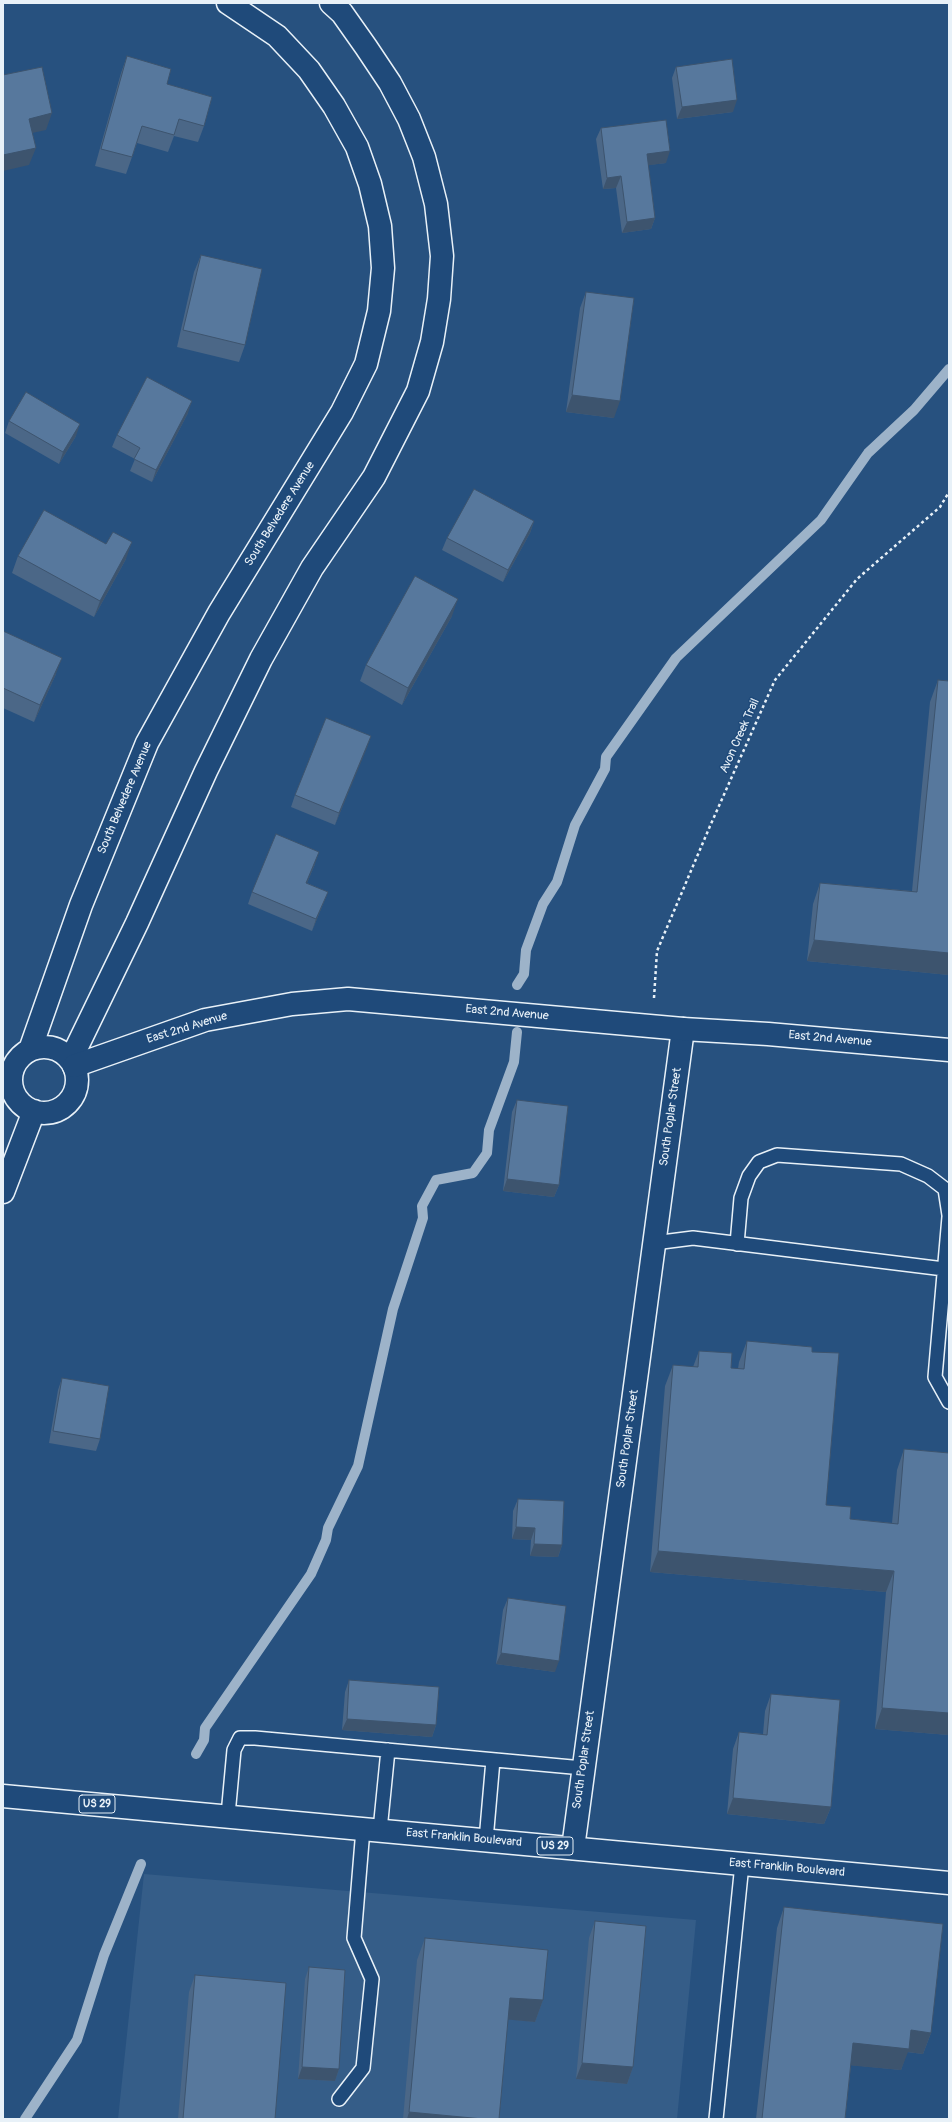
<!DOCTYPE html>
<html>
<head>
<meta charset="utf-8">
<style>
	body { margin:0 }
	#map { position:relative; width:952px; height:2122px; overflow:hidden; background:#27517f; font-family:Pangolin,sans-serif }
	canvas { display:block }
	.frame { position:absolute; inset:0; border:4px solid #e8f1f8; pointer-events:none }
</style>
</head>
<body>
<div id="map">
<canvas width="952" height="2122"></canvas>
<div class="frame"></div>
</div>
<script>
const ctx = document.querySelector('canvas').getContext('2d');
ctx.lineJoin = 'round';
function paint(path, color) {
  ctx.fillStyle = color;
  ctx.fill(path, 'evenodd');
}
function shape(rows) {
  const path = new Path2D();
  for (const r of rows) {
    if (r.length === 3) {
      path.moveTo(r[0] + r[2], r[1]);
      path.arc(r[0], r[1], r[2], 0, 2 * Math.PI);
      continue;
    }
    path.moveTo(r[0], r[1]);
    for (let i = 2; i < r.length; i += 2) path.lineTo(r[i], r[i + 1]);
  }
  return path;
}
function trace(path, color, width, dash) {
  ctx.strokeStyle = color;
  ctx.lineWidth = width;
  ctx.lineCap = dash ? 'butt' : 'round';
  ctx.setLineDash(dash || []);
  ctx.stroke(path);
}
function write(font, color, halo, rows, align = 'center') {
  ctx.font = font + ' Pangolin,sans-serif';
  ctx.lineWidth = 3;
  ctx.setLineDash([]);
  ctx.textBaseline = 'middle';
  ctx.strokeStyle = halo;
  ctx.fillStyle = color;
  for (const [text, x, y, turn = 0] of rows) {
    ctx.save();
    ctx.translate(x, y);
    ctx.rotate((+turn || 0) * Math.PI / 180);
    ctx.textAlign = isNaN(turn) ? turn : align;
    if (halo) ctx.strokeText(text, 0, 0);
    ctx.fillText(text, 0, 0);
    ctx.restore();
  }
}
const built = shape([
	[144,1874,696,1920,677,2119,118,2119]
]);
const stream = shape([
	[517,985,524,974,526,950,543,904,557,882,575,825,605,769,606,757,676,658,821,520,868,453,914,410,949,369],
	[196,1754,204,1740,205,1728,311,1574,326,1540,328,1528,358,1466,393,1309,423,1218,422,1206,436,1180,473,1173,487,1153,489,1130,514,1062,517,1032],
	[25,2119,77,2040,104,1955,141,1864]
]);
const path = shape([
	[654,998,657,951,710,826,775,680,857,579,940,507,949,492]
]);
const lane = shape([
	[949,1217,935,1377,949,1402],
	[654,1243,693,1238,944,1269],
	[737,1244,741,1198,749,1176,759,1162,777,1155,901,1164,928,1176,945,1189,949,1215],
	[228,1815,234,1750,240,1738,255,1738,583,1768],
	[380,1830,388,1750],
	[486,1840,493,1760],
	[339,2099,363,2068,372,1979,354,1938,363,1829],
	[716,2119,742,1864]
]);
const street = shape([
	[44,1080,33],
	[30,1050,81,905,147,743,219,613,342,412,366,364,379,311,383,268,380,226,370,184,357,147,334,106,309,70,277,36,228,3],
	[71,1059,137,923,206,771,261,659,312,568,374,477,418,391,432,342,439,299,442,256,436,204,424,157,409,119,390,83,366,47,342,13,331,3],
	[3,1192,34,1111],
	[573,1848,683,1029]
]);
const secondary = shape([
	[74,1066,205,1020,292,1004,348,999,683,1029,768,1034,949,1050]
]);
const primary = shape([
	[3,1796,949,1883]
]);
const wall = shape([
	[127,56,167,84,204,126,198,142,174,136,168,152,137,143,132,157,126,174,95,166,121,73],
	[676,67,733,112,677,119,672,78],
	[601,128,666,163,648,165,655,218,651,229,622,233,616,188,603,189,596,139],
	[201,255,245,345,239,362,177,347,194,272],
	[586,292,614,418,566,412,580,308],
	[188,413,152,482,130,471,135,459,112,447,117,435],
	[9,421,76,436,59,464,5,433],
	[534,521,530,533,503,582,442,550,447,538],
	[18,556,126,559,94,617,12,573],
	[452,616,402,705,360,681,366,665],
	[3,631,56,674,34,722,3,708],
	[938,680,949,681,949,975,807,961,813,904,820,883,912,891,930,702],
	[371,736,335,825,291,807,295,795],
	[315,864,307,883,328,892,312,931,248,904,252,892],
	[517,1100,559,1185,554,1197,503,1191,512,1112],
	[747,1341,812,1352,826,1505,850,1519,892,1523,897,1470,904,1449,949,1453,949,1735,875,1729,886,1592,650,1572,665,1386,673,1365,693,1367,699,1351,731,1368,738,1369,739,1362],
	[62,1378,100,1439,96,1451,49,1443,58,1390],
	[518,1499,562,1545,558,1557,530,1556,531,1540,512,1539,513,1511],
	[508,1598,555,1672,496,1664,503,1610],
	[349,1680,436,1725,432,1737,342,1730,345,1692],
	[771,1694,831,1807,824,1824,727,1814,733,1749,739,1732,763,1734,765,1711],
	[784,1907,931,2033,923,2054,907,2052,901,2070,851,2065,845,2119,756,2119,777,1928],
	[595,1921,633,2067,627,2084,576,2079,589,1938],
	[425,1938,543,2000,535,2022,508,2019,499,2119,403,2119,417,1960],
	[309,1967,339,2069,335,2081,298,2079,305,1979],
	[195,1975,275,2119,178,2119,189,1992]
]);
const shadedWall = shape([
	[737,100,733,112,677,119,682,107],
	[52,113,46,130,23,135,29,119],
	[36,148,29,165,3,171,3,155],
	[670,151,666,163,643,166,647,154],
	[621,176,616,188,603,189,607,178],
	[655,218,651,229,622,233,627,222],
	[572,395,620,401,614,418,566,412],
	[192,401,188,413,152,482,156,470],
	[80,424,76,436,59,464,63,452],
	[534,521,530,533,503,582,508,570],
	[132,542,126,559,94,617,100,601],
	[458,599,452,616,402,705,408,688],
	[62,658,56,674,34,722,40,705],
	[371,736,367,748,335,825,339,813],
	[319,852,315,864,302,895,306,883],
	[328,892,323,904,312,931,316,919],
	[814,940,949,953,949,975,807,961],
	[507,1179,559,1185,554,1197,503,1191],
	[516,1527,535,1528,531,1540,512,1539],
	[534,1544,562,1545,558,1557,530,1556],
	[658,1551,894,1571,886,1592,650,1572],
	[501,1653,559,1661,555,1672,496,1664],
	[882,1708,949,1713,949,1735,875,1729],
	[347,1719,436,1725,432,1737,342,1730],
	[733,1798,831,1807,824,1824,727,1814],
	[510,1998,543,2000,535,2022,502,2019],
	[911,2030,931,2033,923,2054,908,2052,901,2070,846,2065,853,2043],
	[582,2063,633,2067,627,2084,576,2079],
	[302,2067,339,2069,335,2081,298,2079],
	[409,2112,483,2119,407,2119]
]);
const building = shape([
	[127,56,171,69,167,84,212,97,204,126,179,119,174,135,142,126,132,157,101,149,127,56],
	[732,59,737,100,682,107,676,67,732,59],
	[42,67,52,113,29,119,36,148,3,155,3,75,42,67],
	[666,120,670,151,647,154,655,218,627,222,621,176,607,178,601,128,666,120],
	[201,255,262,269,245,345,183,330,201,255],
	[586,292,634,298,620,401,572,395,586,292],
	[147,377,192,401,156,470,134,459,140,448,117,435,147,377],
	[26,392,80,424,63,452,9,421,26,392],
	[474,489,534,521,508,570,447,538,474,489],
	[44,510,106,544,113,532,132,542,100,601,18,556,44,510],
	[415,576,458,599,408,688,366,665,415,576],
	[3,631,62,658,40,705,3,688,3,631],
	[938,680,949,681,949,953,814,940,820,883,917,892,938,680],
	[326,718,371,736,339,813,295,795,326,718],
	[276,834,319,852,306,883,328,892,316,919,252,892,276,834],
	[517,1100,568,1106,559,1185,507,1179,517,1100],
	[747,1341,812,1347,812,1352,839,1353,826,1505,851,1507,850,1519,898,1524,904,1449,949,1453,949,1713,882,1708,894,1571,658,1551,673,1365,698,1367,699,1351,732,1353,731,1368,744,1369,747,1341],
	[62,1378,109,1386,100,1439,53,1431,62,1378],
	[518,1499,564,1501,562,1545,534,1544,535,1528,516,1527,518,1499],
	[508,1598,566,1606,559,1661,501,1653,508,1598],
	[349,1680,439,1687,436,1725,347,1719,349,1680],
	[771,1694,840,1700,831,1807,733,1798,739,1732,767,1735,771,1694],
	[784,1907,943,1924,931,2033,911,2030,909,2049,853,2043,845,2119,762,2119,784,1907],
	[595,1921,646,1926,633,2067,582,2063,595,1921],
	[425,1938,548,1950,543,2000,510,1998,499,2119,483,2119,409,2112,425,1938],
	[309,1967,345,1970,339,2069,302,2067,309,1967],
	[195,1975,286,1983,275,2119,183,2119,195,1975]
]);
const shields = [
	[97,1804,36],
	[555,1846,36]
];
const shieldNames = [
	["US 29",97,1804],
	["US 29",555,1846]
];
const streetNames = [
	["South Belvedere Avenue",280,514,-58],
	["Avon Creek Trail",740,736,-66],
	["South Belvedere Avenue",125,798,-67],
	["East 2nd Avenue",507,1013,5],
	["East 2nd Avenue",187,1028,-17],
	["East 2nd Avenue",830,1039,5],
	["South Poplar Street",671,1117,-82],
	["South Poplar Street",628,1439,-82],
	["South Poplar Street",584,1760,-82],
	["East Franklin Boulevard",464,1838,5],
	["East Franklin Boulevard",787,1868,5]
];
paint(built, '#355d88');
trace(stream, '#9db3c9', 10);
trace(lane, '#e8f1f8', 16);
trace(street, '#e8f1f8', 25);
trace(secondary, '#e8f1f8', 25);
trace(primary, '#e8f1f8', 25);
trace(path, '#e8f1f8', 2.5, [3, 3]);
trace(lane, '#1f4a7a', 13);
trace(street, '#1f4a7a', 22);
trace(secondary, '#1f4a7a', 22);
trace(primary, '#1f4a7a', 22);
paint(wall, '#4b6787');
paint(shadedWall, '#3d546e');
paint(building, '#57789d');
trace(building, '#3d546e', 1);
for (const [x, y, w] of shields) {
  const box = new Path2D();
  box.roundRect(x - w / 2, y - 9, w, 18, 3);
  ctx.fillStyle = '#1f4a7a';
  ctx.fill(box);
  trace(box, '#e8f1f8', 1);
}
write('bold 11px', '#e8f1f8', null, shieldNames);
write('12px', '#e8f1f8', '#1f4a7a', streetNames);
</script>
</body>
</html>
